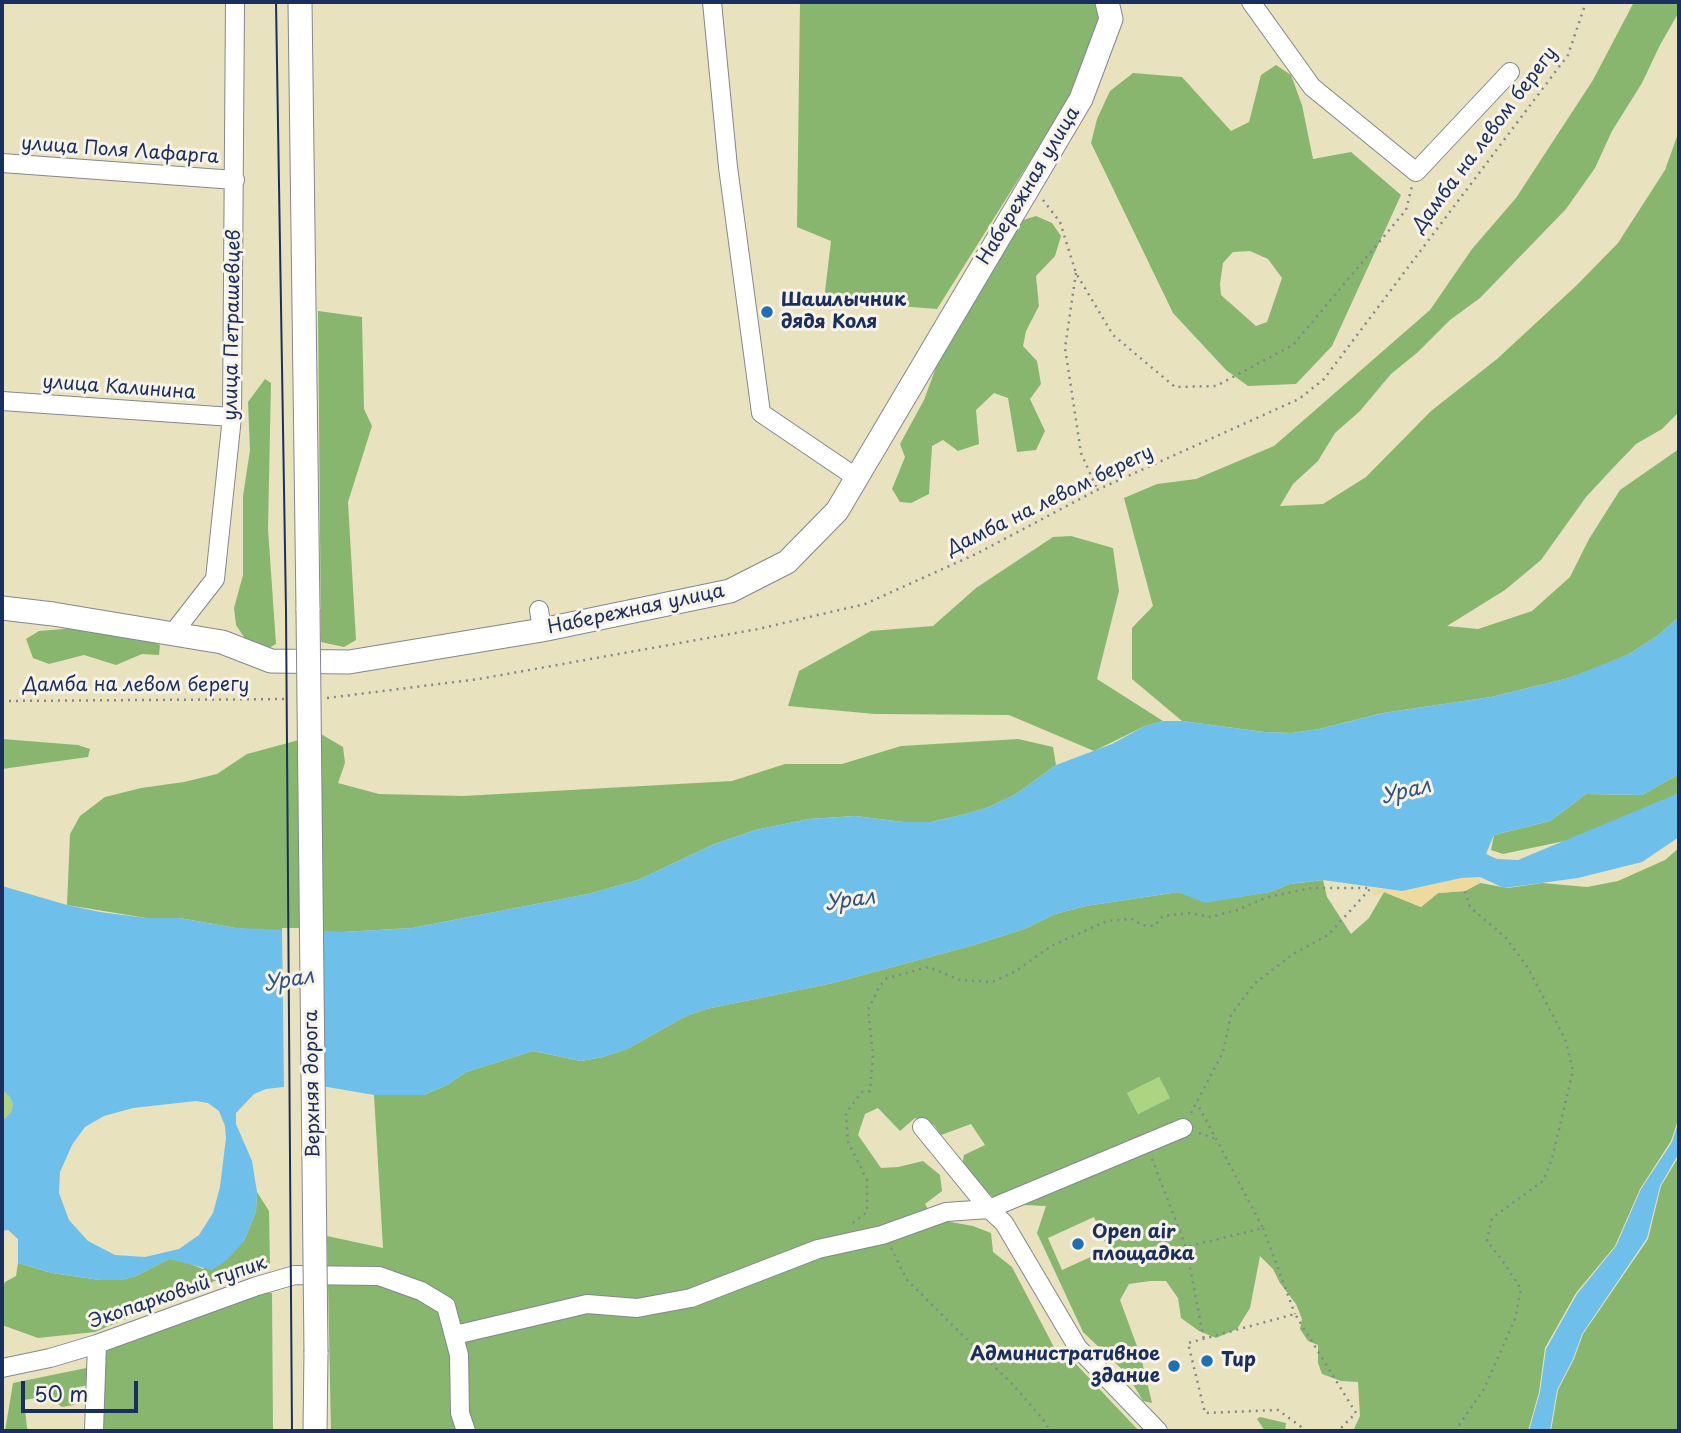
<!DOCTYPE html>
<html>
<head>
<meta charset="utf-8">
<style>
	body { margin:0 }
	#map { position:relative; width:1681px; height:1433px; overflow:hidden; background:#e9e2bf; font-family:"Playpen Sans",sans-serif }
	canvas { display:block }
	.frame { position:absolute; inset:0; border:4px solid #1b2f5e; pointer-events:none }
	.scale { position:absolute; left:21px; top:1381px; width:117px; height:32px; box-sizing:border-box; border:4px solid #1b2f5e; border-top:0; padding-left:9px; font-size:21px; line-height:24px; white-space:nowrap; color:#1b2f5e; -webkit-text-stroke:5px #f7f3e8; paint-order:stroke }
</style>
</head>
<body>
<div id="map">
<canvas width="1681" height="1433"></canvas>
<div class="frame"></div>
<div class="scale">50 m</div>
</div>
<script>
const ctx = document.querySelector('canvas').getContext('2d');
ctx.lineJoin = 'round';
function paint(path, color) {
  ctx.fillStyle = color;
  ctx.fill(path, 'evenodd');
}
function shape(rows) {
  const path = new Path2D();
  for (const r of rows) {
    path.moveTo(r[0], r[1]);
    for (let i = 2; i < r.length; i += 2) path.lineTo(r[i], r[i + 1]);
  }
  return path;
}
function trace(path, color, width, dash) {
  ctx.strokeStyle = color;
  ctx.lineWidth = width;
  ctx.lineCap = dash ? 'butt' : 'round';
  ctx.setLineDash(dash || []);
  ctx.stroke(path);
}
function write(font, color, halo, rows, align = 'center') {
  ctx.font = font + ' "Playpen Sans",sans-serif';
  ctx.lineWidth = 6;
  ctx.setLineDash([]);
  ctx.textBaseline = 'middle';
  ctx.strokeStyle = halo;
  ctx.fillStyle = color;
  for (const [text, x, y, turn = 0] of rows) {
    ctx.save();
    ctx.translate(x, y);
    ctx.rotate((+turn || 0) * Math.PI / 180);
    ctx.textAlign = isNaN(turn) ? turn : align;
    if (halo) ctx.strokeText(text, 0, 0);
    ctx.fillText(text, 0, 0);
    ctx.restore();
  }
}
const green = shape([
	[1159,1077,1170,1098,1138,1114,1127,1093],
	[2,1090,10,1097,13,1105,11,1112,2,1121]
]);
const forest = shape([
	[800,2,1095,2,1099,20,1070,97,937,309,824,300,831,241,797,227],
	[1634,2,1679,2,1679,12,1660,45,1642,83,1612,131,1595,168,1566,209,1480,298,1450,320,1418,352,1391,374,1360,411,1335,433,1318,461,1293,484,1280,506,1323,504,1366,477,1431,411,1497,359,1577,285,1618,243,1665,170,1679,131,1679,412,1662,429,1636,444,1613,468,1586,497,1541,560,1505,590,1447,626,1478,629,1532,611,1570,577,1589,539,1620,490,1679,449,1679,617,1657,636,1629,654,1596,668,1569,678,1491,697,1383,713,1319,729,1292,733,1264,732,1182,721,1132,679,1132,628,1153,606,1124,498,1157,484,1196,479,1274,446,1430,310,1472,249,1516,198,1593,80],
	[1276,65,1291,75,1302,105,1313,159,1351,152,1401,195,1332,346,1296,384,1248,386,1226,370,1173,313,1091,143,1097,119,1110,91,1133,73,1182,77,1231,131,1249,122,1261,75],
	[1250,251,1268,259,1282,278,1267,322,1256,326,1221,295,1220,284,1223,263,1233,252],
	[1036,216,1052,223,1061,236,1055,256,1036,276,1039,306,1026,331,1023,346,1037,361,1041,384,1030,399,1045,431,1036,450,1017,452,1008,398,994,393,976,410,979,444,958,451,943,440,932,446,929,494,911,503,900,502,892,489,905,457,900,444,924,400,938,362,1008,236,1023,220],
	[318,311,362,317,364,409,372,426,348,502,356,640,344,647,321,642],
	[265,379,271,383,268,529,276,644,267,649,248,643,236,625,234,608,243,575,243,496,250,450,248,402],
	[1071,536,1113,548,1119,591,1097,679,1163,721,1145,726,1094,751,1009,715,875,714,788,706,799,671,871,631,933,626,976,588,1053,537],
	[100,626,143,637,160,645,159,655,142,654,116,665,84,655,49,664,33,658,26,639,39,631],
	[321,734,343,747,345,763,338,783,379,794,463,796,732,781,785,764,842,764,901,746,1018,739,1053,747,1056,765,1016,794,989,807,966,814,931,822,903,822,855,816,809,819,755,830,712,845,638,880,588,894,412,928,343,932,269,931,236,928,179,918,146,918,67,905,70,834,80,816,105,797,141,788,184,782,217,774,247,754],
	[2,739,78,745,90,749,88,757,2,769],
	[1679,774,1679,792,1672,797,1574,839,1503,854,1491,850,1494,835,1550,821,1586,794,1642,795],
	[1679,848,1679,1117,1671,1141,1640,1189,1615,1246,1576,1293,1545,1348,1539,1392,1528,1431,1353,1431,1360,1416,1358,1382,1341,1381,1322,1374,1318,1363,1318,1345,1308,1341,1300,1329,1302,1319,1296,1304,1280,1283,1273,1269,1260,1256,1250,1308,1237,1329,1216,1338,1199,1331,1181,1318,1178,1298,1166,1281,1150,1281,1129,1284,1120,1300,1141,1357,1152,1403,1143,1401,1127,1374,1083,1332,1037,1233,1046,1206,1000,1204,972,1177,962,1166,964,1155,985,1145,971,1124,941,1135,934,1125,915,1118,900,1131,878,1108,865,1114,858,1135,881,1168,898,1167,923,1161,940,1175,942,1191,925,1204,934,1219,973,1226,991,1233,993,1252,1012,1267,1056,1351,1074,1362,1139,1431,331,1431,327,1236,383,1248,374,1095,424,1095,449,1084,466,1072,533,1051,581,1061,603,1057,627,1049,684,1017,706,1009,833,983,974,945,1024,929,1055,914,1086,906,1178,892,1206,902,1270,892,1290,884,1323,880,1327,897,1351,934,1369,918,1384,892,1421,907,1438,893,1465,891,1480,883,1508,888,1542,883,1587,887,1618,881,1665,860],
	[1159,1077,1170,1098,1138,1114,1127,1093],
	[1094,1217,1108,1249,1062,1270,1048,1238],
	[1679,1156,1679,1431,1551,1431,1558,1390,1574,1359,1583,1334,1648,1239,1661,1186],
	[257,1192,269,1211,270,1265,245,1268,95,1332,38,1338,2,1325,2,1289,5,1282,16,1276,18,1263,52,1273,100,1280,121,1280,136,1276,169,1259,180,1260,203,1269,244,1241,256,1211],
	[249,1293,272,1293,273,1431,101,1431,104,1361,107,1348,130,1342],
	[91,1367,91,1384,75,1388,74,1405,62,1407,47,1396,24,1400,27,1428,30,1431,5,1431,13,1383],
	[1260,1417,1286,1423,1285,1431,1265,1431,1257,1419]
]);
const sand = shape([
	[1480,877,1480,883,1465,891,1438,893,1421,907,1384,892,1374,896,1371,888,1402,891,1461,878]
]);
const water = shape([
	[1679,617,1679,774,1642,795,1586,794,1550,821,1494,835,1486,854,1497,859,1518,860,1679,793,1679,837,1642,862,1578,878,1504,888,1480,877,1461,878,1402,891,1323,880,1290,884,1270,892,1205,903,1178,892,1086,906,1055,914,1024,929,974,945,833,983,706,1009,684,1017,627,1049,603,1057,581,1061,533,1051,466,1072,449,1084,424,1095,374,1095,310,1084,266,1089,254,1094,236,1113,236,1124,252,1161,257,1192,256,1211,244,1241,227,1260,212,1270,169,1259,136,1276,121,1280,100,1280,52,1273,18,1263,18,1239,8,1230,2,1231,2,1121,11,1112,13,1105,10,1097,2,1090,2,886,67,905,100,912,146,918,179,918,236,928,343,932,412,928,588,894,638,880,712,845,755,830,809,819,855,816,903,822,931,822,966,814,989,807,1016,794,1056,765,1112,744,1145,726,1163,721,1182,721,1264,732,1292,733,1319,729,1383,713,1491,697,1569,678,1629,654,1657,636],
	[196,1101,208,1103,219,1111,225,1126,226,1138,220,1187,213,1213,199,1235,179,1249,145,1257,115,1255,88,1241,69,1220,59,1193,60,1172,72,1145,85,1127,104,1116,133,1108],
	[1679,1120,1679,1153,1660,1186,1647,1238,1582,1334,1573,1359,1557,1390,1550,1431,1529,1431,1540,1392,1546,1349,1577,1294,1616,1246,1641,1189,1672,1142]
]);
const pier = shape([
	[282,928,319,928,310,1088,284,1089]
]);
const path = shape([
	[1043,200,1060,222,1076,273,1113,335,1175,387,1216,386,1293,345,1406,210,1412,186],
	[1076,273,1065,348,1081,453,1097,489],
	[327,698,479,679,758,629,865,604,976,554,1097,490,1299,399,1324,379,1568,55,1586,2],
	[2,701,289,699],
	[1191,1113,1223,1052,1231,1015,1254,984,1293,954,1328,935,1371,888],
	[1199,1133,1216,1139],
	[1152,1159,1186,1247,1263,1228,1197,1103],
	[853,1223,867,1212,867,1180,848,1142,846,1113,862,1092,870,1091,873,1054,868,1010,879,987,887,978,929,967,960,980,992,982,1016,971,1051,946,1107,921,1132,919,1142,925,1154,926,1163,916,1189,913,1211,917,1237,910,1268,897,1312,888,1371,888],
	[1263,1228,1295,1314],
	[1186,1247,1204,1340],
	[891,1248,907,1280,1012,1384,1042,1418,1050,1431],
	[1307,1431,1278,1410,1205,1413,1188,1343,1295,1314,1356,1413,1338,1431],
	[1455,1431,1484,1389,1515,1319,1521,1289,1502,1260,1487,1241,1492,1218,1543,1181,1552,1159,1573,1070,1565,1039,1528,968,1506,938,1470,907,1465,891]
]);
const minor = shape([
	[712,2,728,167,761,413,857,478],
	[1251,2,1312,87,1416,172,1510,72],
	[2,163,235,180],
	[2,401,232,417],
	[539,610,542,630],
	[173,633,215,579,232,417,235,2],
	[922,1127,989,1209,1004,1223,1078,1348,1158,1431],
	[455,1335,587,1304,637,1308,691,1298,818,1249,882,1235,946,1212,989,1209,1183,1128],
	[2,1368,50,1358,97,1344,257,1286,295,1275,379,1276,421,1291,446,1306,459,1355,460,1413,466,1431],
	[94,1431,97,1344]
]);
const major = shape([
	[300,2,308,610],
	[2,608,53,614,222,642,271,661,349,662,542,630,730,591,787,562,837,511,1081,99,1111,19,1107,2],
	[315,1431,316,1352]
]);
const tram = shape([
	[276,2,286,610,292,1431]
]);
const majorBridge = shape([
	[308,610,316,1352]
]);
const markers = [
	[767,312,7,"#1f6fb2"],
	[1078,1244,7,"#1f6fb2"],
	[1207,1361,7,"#1f6fb2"],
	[1174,1366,7,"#1f6fb2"]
];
const streetNames = [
	["Дамба на левом берегу",1485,140,-53],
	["улица Поля Лафарга",120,151,4],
	["Набережная улица",1029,186,-59],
	["улица Петрашевцев",233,325,-89],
	["улица Калинина",119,388,4],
	["Дамба на левом берегу",1050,501,-26],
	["Набережная улица",636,610,-12],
	["Дамба на левом берегу",136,686],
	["Верхняя дорога",313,1084,-91],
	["Экопарковый тупик",178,1293,-19]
];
const poiNames = [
	["Шашлычник",781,301],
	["дядя Коля",781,323],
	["Open air",1092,1233],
	["площадка",1092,1255],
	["Административное",1160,1355,"right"],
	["здание",1160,1377,"right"],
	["Тир",1221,1361]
];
const waterNames = [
	["Урал",1406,792,-14],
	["Урал",850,901,-8],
	["Урал",289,981,-10]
];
paint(green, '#abd581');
paint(forest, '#88b66f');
paint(sand, '#eeda9e');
paint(water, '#6ebfea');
paint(pier, '#e9e2bf');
trace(minor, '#82888e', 20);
trace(major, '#82888e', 25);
trace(path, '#82888e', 2.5, [2, 5]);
trace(minor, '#fff', 18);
trace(major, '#fff', 23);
trace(tram, '#1b2f5e', 2);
trace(majorBridge, '#82888e', 25, []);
trace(majorBridge, '#fff', 23);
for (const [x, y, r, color] of markers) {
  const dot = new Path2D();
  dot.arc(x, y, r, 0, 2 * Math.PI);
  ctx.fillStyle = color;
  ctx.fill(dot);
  trace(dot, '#f7f3e8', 2.5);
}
write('19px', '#1b2f5e', '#f7f3e8', streetNames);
write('bold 19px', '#1b2f5e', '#f7f3e8', poiNames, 'left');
write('italic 21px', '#305381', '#f7f3e8', waterNames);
</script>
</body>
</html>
